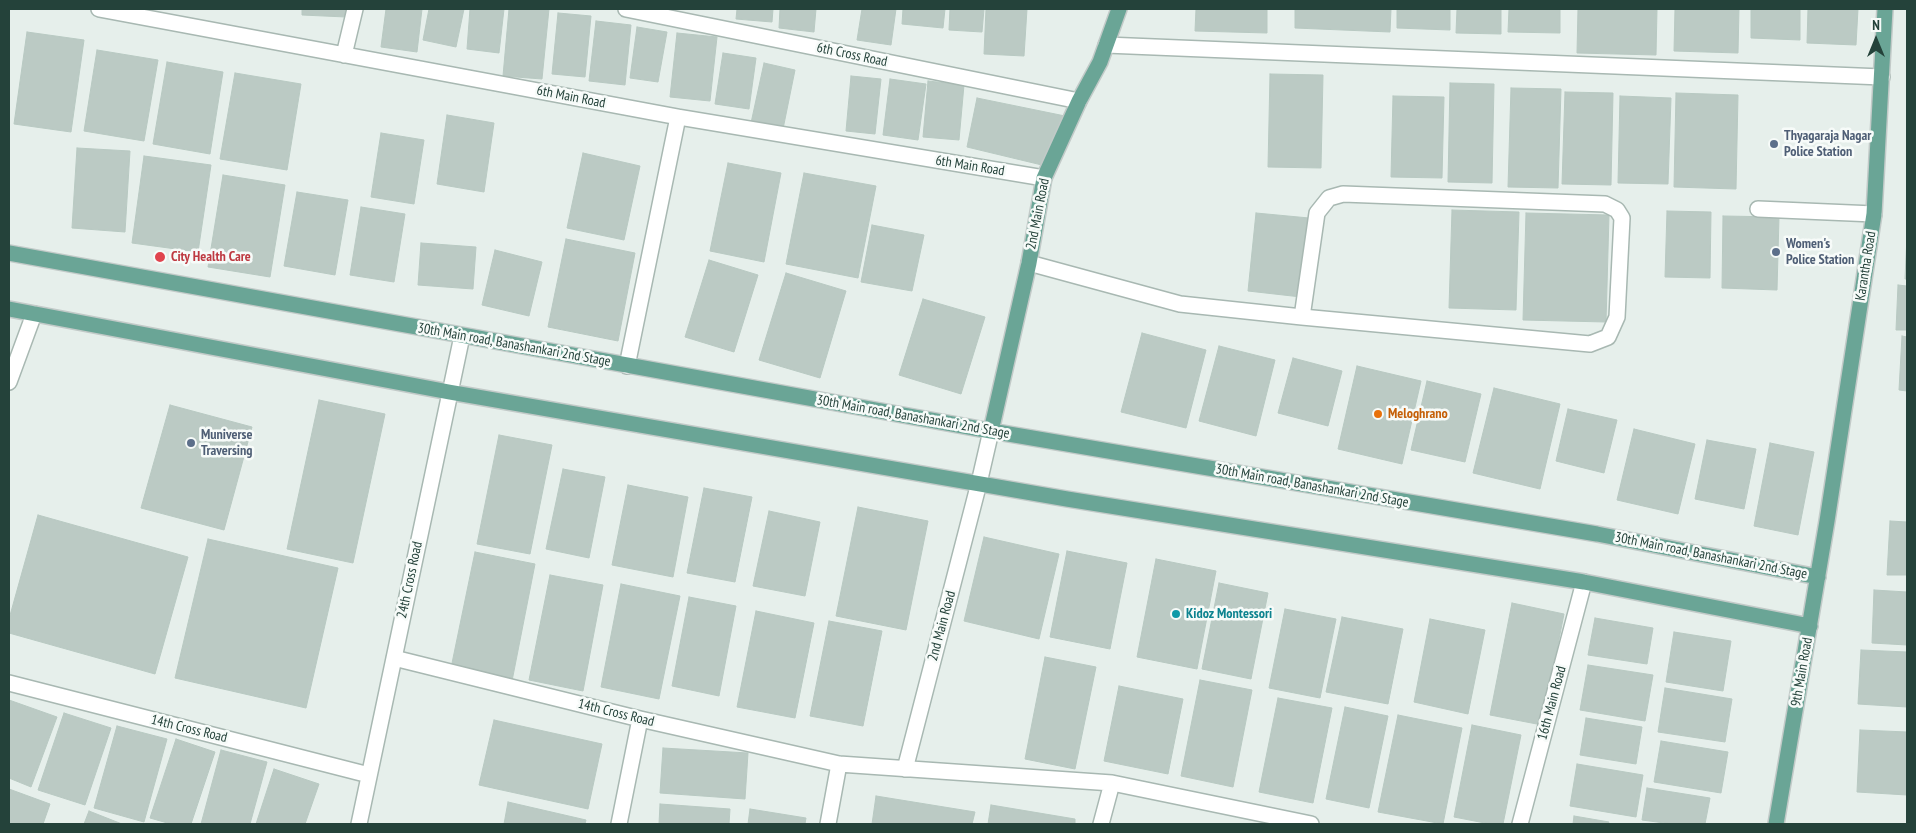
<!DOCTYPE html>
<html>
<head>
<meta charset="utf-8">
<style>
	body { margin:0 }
	#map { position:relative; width:1916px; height:833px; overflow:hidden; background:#e6efeb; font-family:"PT Sans Narrow",sans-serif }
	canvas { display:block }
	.frame { position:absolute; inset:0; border:10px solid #24423a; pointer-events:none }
	.north { position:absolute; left:1851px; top:15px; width:50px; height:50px; -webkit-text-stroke:4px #f7fbf9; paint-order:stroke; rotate:0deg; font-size:14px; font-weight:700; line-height:20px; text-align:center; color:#24423a }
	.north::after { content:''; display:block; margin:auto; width:18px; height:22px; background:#24423a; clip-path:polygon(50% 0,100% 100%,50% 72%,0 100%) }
</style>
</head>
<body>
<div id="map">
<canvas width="1916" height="833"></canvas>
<div class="frame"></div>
<div class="north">N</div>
</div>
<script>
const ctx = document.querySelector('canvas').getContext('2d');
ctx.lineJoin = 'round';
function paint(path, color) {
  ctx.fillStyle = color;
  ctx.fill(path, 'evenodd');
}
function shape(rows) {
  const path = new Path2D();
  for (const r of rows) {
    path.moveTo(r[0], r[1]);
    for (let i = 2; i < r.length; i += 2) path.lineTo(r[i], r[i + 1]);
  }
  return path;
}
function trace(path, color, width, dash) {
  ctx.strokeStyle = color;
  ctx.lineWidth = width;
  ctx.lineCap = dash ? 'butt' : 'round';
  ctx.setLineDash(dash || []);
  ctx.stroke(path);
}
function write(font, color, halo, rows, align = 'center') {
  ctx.font = font + ' "PT Sans Narrow",sans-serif';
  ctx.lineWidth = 5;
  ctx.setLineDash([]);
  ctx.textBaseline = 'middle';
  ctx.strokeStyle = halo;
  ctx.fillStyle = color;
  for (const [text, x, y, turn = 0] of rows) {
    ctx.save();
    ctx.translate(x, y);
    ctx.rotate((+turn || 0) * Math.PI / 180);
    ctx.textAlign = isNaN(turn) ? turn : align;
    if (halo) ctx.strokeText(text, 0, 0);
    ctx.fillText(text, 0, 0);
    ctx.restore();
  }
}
const building = shape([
	[302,9,347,9,346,17,302,15,302,9],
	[386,9,422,9,417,52,381,47,386,9],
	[429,9,464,9,456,47,423,40,429,9],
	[470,9,504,9,499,53,467,49,470,9],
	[509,9,549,9,542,79,503,76,509,9],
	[737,9,773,9,772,22,736,19,737,9],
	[780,9,816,9,814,32,779,28,780,9],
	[862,9,896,9,891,45,857,40,862,9],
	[903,9,945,9,943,28,902,24,903,9],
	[950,9,984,9,982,32,949,30,950,9],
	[986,9,1027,9,1024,56,984,54,986,9],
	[1196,9,1267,9,1267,33,1195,31,1196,9],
	[1295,9,1391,9,1390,32,1295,28,1295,9],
	[1397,9,1450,9,1450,30,1397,28,1397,9],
	[1457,9,1501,9,1501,34,1456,33,1457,9],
	[1509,9,1560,9,1560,33,1508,32,1509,9],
	[1578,9,1657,9,1656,55,1577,53,1578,9],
	[1675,9,1739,9,1738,53,1674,51,1675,9],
	[1751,9,1800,9,1800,40,1751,38,1751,9],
	[1808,9,1858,9,1856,45,1807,43,1808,9],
	[558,13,591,16,585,77,552,74,558,13],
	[596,21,631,25,625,85,589,81,596,21],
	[637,27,667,32,658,82,630,78,637,27],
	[27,32,84,40,71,132,14,124,27,32],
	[677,33,717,37,710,101,670,97,677,33],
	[97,50,158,60,144,141,84,131,97,50],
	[723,53,756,58,749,109,715,104,723,53],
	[167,62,223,72,210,154,153,144,167,62],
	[764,63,795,70,783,129,751,123,764,63],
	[235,73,301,84,287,170,220,159,235,73],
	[1270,74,1323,75,1321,168,1268,167,1270,74],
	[851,76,881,79,875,134,846,131,851,76],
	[890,79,926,84,918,140,883,135,890,79],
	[928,81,964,85,959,140,923,137,928,81],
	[1450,83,1494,84,1492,183,1448,182,1450,83],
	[1511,88,1561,89,1558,188,1508,187,1511,88],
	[1565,92,1613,93,1611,185,1562,184,1565,92],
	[1676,93,1738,95,1736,189,1674,187,1676,93],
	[1393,96,1444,97,1442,178,1391,177,1393,96],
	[1620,96,1671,98,1668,184,1618,183,1620,96],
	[977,98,1065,116,1046,166,967,147,977,98],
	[447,115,494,123,484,192,437,184,447,115],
	[381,133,424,140,414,204,371,197,381,133],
	[77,148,130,151,125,232,72,228,77,148],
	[583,153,640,166,624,240,567,228,583,153],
	[144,156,211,165,198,252,132,243,144,156],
	[728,163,781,173,764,262,710,251,728,163],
	[804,173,876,186,858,278,786,264,804,173],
	[223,175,285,185,270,277,208,267,223,175],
	[297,192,348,200,335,275,284,266,297,192],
	[361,207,405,214,394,282,350,275,361,207],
	[1452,210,1519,212,1516,310,1449,308,1452,210],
	[1667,211,1711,212,1710,278,1665,277,1667,211],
	[1256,213,1309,218,1301,297,1248,291,1256,213],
	[1526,213,1609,215,1606,322,1523,320,1526,213],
	[1723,216,1779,217,1777,290,1722,288,1723,216],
	[872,225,924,235,912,291,861,282,872,225],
	[1907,236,1907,279,1905,279,1907,236],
	[566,239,635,253,618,341,548,327,566,239],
	[421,243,476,247,473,289,418,285,421,243],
	[495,250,542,262,529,316,482,305,495,250],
	[709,260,758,275,734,352,685,337,709,260],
	[786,273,846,291,820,378,759,360,786,273],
	[1898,285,1907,286,1907,330,1896,330,1898,285],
	[923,299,985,317,961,394,899,375,923,299],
	[1142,333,1206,350,1186,428,1121,412,1142,333],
	[1902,336,1907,337,1907,391,1899,390,1902,336],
	[1219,346,1275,360,1256,436,1199,421,1219,346],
	[1293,358,1342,371,1328,426,1278,413,1293,358],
	[1357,366,1421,381,1402,464,1338,449,1357,366],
	[1427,381,1481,394,1465,462,1411,450,1427,381],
	[1494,388,1560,404,1540,489,1473,473,1494,388],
	[319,400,385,414,353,563,287,549,319,400],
	[170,405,252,427,224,530,141,508,170,405],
	[1568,409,1617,420,1604,473,1556,461,1568,409],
	[1634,429,1695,444,1678,514,1617,500,1634,429],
	[499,435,552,445,530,554,477,544,499,435],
	[1707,440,1756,449,1744,509,1695,499,1707,440],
	[1770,443,1814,452,1798,535,1754,526,1770,443],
	[563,469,605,477,589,558,546,549,563,469],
	[628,485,688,497,673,577,612,565,628,485],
	[704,488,752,497,735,582,687,573,704,488],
	[858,507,928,521,906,630,836,616,858,507],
	[769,511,820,522,805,596,753,586,769,511],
	[38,515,188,557,155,674,9,633,9,619,38,515],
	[1890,521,1907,522,1907,575,1887,575,1890,521],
	[984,537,1059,554,1039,639,964,621,984,537],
	[208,539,338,568,306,708,175,678,208,539],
	[1067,551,1127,563,1110,649,1050,637,1067,551],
	[475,552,535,564,512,681,451,668,475,552],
	[1156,559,1216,571,1197,669,1137,657,1156,559],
	[550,575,603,585,583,691,529,680,550,575],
	[1219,583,1268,593,1251,679,1202,669,1219,583],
	[621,584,680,596,659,699,601,687,621,584],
	[1874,590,1907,592,1907,645,1872,643,1874,590],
	[689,597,736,606,719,696,672,686,689,597],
	[1512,603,1564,614,1542,725,1490,715,1512,603],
	[1285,609,1336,619,1320,698,1269,688,1285,609],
	[756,611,814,623,795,718,737,707,756,611],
	[1342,617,1403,629,1388,704,1326,692,1342,617],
	[1595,618,1653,628,1647,664,1588,655,1595,618],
	[1430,619,1485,630,1468,714,1414,702,1430,619],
	[829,621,882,631,863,726,810,716,829,621],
	[1674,632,1731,641,1723,691,1666,682,1674,632],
	[1861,650,1907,652,1907,707,1858,704,1861,650],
	[1045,657,1096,667,1075,769,1025,759,1045,657],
	[1588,665,1653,675,1645,721,1580,710,1588,665],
	[1200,680,1252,690,1233,787,1181,776,1200,680],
	[1119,686,1183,699,1168,774,1104,761,1119,686],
	[1665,688,1732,699,1725,742,1658,732,1665,688],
	[1278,698,1332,708,1313,803,1259,792,1278,698],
	[9,700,57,717,31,787,9,778,9,700],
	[1345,707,1388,716,1369,808,1326,799,1345,707],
	[64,713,111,728,85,805,38,790,64,713],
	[1398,715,1462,728,1443,824,1378,812,1398,715],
	[1586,718,1642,727,1636,764,1580,755,1586,718],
	[494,720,602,744,588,809,479,785,494,720],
	[1472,725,1521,735,1503,824,1490,824,1454,817,1472,725],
	[117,726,167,739,144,822,94,808,117,726],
	[1860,730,1907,732,1907,795,1857,792,1860,730],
	[176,739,215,752,191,824,171,824,150,818,176,739],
	[1661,741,1728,752,1721,793,1654,782,1661,741],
	[663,748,748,753,745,799,660,793,663,748],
	[221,750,267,762,250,824,201,824,221,750],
	[1577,764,1643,775,1636,817,1570,806,1577,764],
	[274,769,319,784,305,824,256,824,274,769],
	[1647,788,1710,798,1705,824,1672,824,1642,820,1647,788],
	[9,789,50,804,43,824,9,824,9,789],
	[876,796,975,812,972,824,872,824,876,796],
	[508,802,586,820,585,824,504,824,508,802],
	[660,804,730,809,729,824,659,824,660,804],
	[991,805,1075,819,1075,824,988,824,991,805],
	[750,809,806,818,805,824,748,824,750,809],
	[89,811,122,824,84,824,89,811],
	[1574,816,1609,822,1608,824,1573,824,1574,816]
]);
const minor = shape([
	[99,9,678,117,1044,178],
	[626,9,1079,101],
	[1106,45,1882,77],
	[344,55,355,9],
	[1758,209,1874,214],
	[1029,263,1180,304,1302,317,1590,344,1608,337,1617,317,1622,218,1617,210,1605,204,1343,194,1329,198,1317,213,1302,317],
	[627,366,678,117],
	[9,382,34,314],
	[394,658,640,719,839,764,1112,783,1311,824],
	[9,683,369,775],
	[905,769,979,483,991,431],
	[359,824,462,336],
	[619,824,640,719],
	[828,824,839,764],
	[1101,824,1112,783],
	[1520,824,1584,582]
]);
const major = shape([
	[9,253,991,431,1597,534,1818,577],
	[9,309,449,392,1067,499,1584,582,1810,626],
	[991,431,1029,263,1044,178,1079,101,1100,62,1119,9],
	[1776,824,1827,521,1874,214,1885,9]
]);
const markers = [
	[1774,144,5,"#5c6f8a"],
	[1776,252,5,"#5c6f8a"],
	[160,257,6,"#e0444e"],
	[1378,414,5,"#e8710a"],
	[191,443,5,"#5c6f8a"],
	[1176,614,5,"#0f9aa8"]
];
const streetNames = [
	["6th Cross Road",852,55,12],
	["6th Main Road",571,97,11],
	["6th Main Road",970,166,9],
	["2nd Main Road",1038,214,-79],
	["Karantha Road",1866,266,-81],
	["30th Main road, Banashankari 2nd Stage",514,345,10],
	["30th Main road, Banashankari 2nd Stage",913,417,10],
	["30th Main road, Banashankari 2nd Stage",1312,486,10],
	["30th Main road, Banashankari 2nd Stage",1711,556,11],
	["24th Cross Road",410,580,-78],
	["2nd Main Road",942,626,-75],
	["9th Main Road",1802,672,-80],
	["16th Main Road",1552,703,-75],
	["14th Cross Road",616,713,14],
	["14th Cross Road",189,729,14]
];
const serviceNames = [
	["Thyagaraja Nagar",1784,136],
	["Police Station",1784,152],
	["Women's",1786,244],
	["Police Station",1786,260],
	["Muniverse",201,435],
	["Traversing",201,451]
];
const healthNames = [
	["City Health Care",171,257]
];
const foodNames = [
	["Meloghrano",1388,414]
];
const cultureNames = [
	["Kidoz Montessori",1186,614]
];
paint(building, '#bbcac4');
trace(building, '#b8c9c2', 1);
trace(minor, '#a8b8b2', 18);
trace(major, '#c2cac8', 18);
trace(minor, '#fff', 15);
trace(major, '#6aa596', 15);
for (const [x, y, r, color] of markers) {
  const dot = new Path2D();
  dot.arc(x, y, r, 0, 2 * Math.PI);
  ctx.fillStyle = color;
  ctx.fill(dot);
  trace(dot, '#f7fbf9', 2);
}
write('14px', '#24423a', '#f7fbf9', streetNames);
write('bold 14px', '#4e5e75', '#f7fbf9', serviceNames, 'left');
write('bold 14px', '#be3a42', '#f7fbf9', healthNames, 'left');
write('bold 14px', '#c56008', '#f7fbf9', foodNames, 'left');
write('bold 14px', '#0d838f', '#f7fbf9', cultureNames, 'left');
</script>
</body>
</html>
